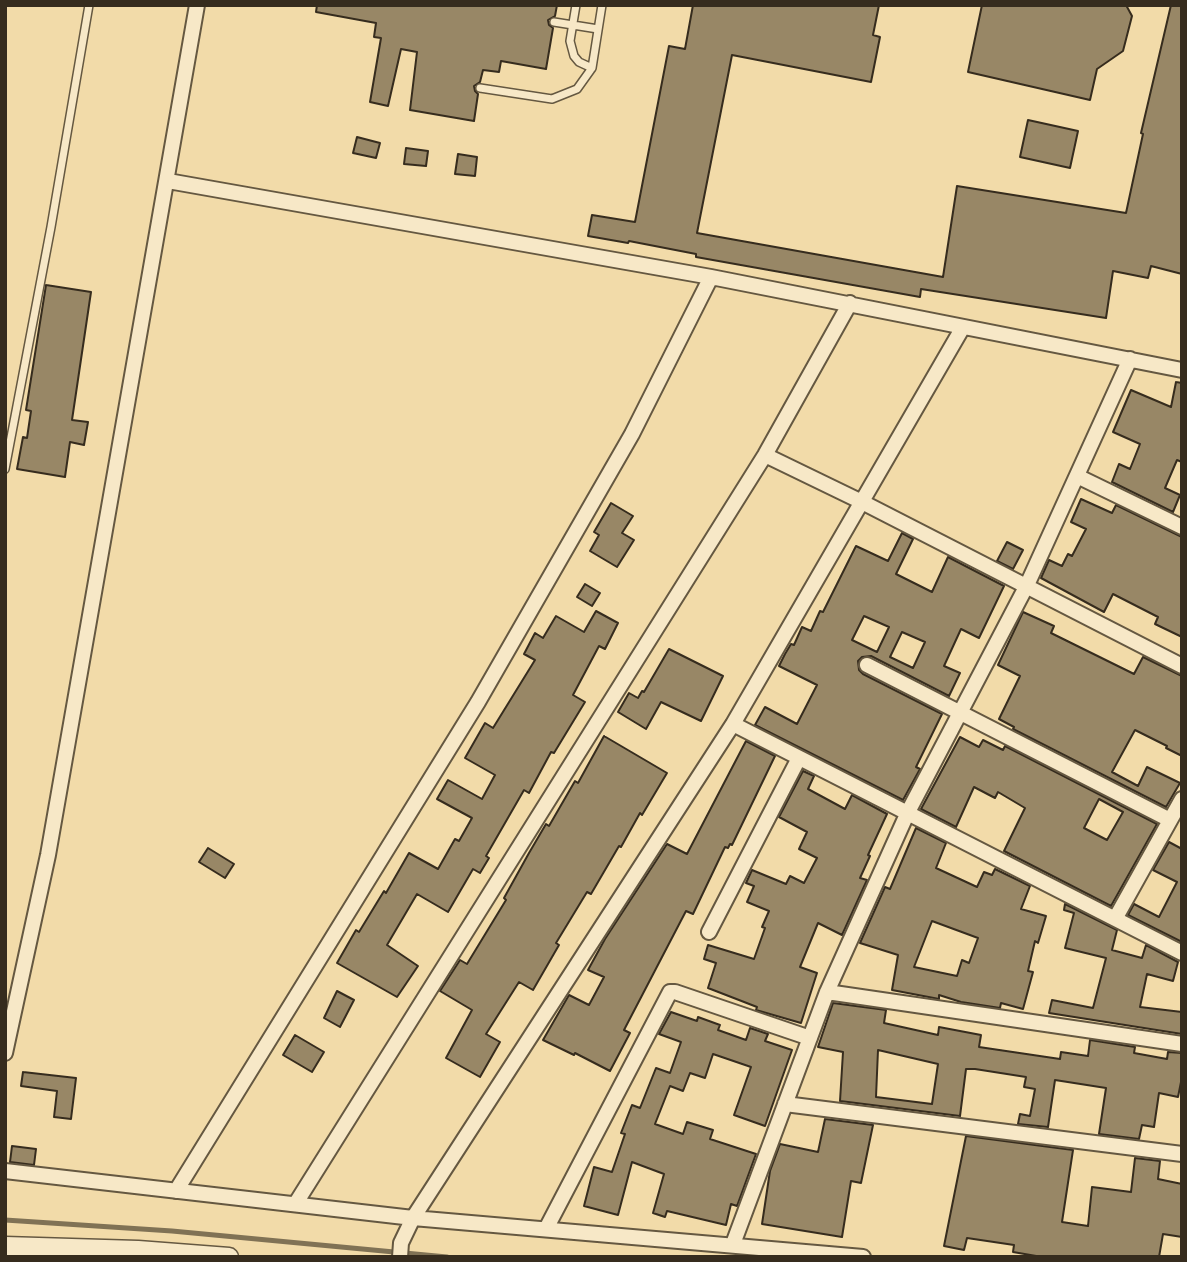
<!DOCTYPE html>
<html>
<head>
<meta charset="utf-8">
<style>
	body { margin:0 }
	#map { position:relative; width:1187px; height:1262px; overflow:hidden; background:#f2dba9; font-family:"Libre Bodoni",serif }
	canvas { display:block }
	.frame { position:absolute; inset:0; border:7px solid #362c1e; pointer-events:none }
</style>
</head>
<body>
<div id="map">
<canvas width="1187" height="1262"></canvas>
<div class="frame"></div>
</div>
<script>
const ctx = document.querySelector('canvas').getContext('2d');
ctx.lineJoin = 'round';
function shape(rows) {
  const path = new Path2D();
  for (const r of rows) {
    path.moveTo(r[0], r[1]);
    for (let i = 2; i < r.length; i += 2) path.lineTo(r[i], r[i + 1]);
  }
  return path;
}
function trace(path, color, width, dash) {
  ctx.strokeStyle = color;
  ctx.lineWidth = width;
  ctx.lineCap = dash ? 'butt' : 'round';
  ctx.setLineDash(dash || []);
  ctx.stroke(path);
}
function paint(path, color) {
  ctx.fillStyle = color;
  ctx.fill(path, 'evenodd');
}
const stream = shape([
	[5,1220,172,1231,447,1257]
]);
const building = shape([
	[317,5,557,5,555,16,548,20,549,25,553,28,546,69,501,61,499,72,483,70,480,82,474,86,475,91,478,94,474,121,410,110,417,52,401,49,388,106,370,102,381,38,374,37,376,23,316,12,317,5],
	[693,5,879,5,873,35,880,37,871,82,732,55,697,233,943,277,957,186,1126,213,1143,134,1141,133,1171,5,1182,5,1182,274,1151,266,1148,278,1113,271,1106,318,921,289,920,297,696,257,696,254,629,241,628,243,588,236,592,215,635,222,669,46,685,49,693,5],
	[982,5,1126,5,1132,16,1123,51,1097,69,1090,100,968,72,982,5],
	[1028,120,1078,131,1070,168,1020,157,1028,120],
	[357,137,380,143,376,158,353,153,357,137],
	[406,148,428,151,426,166,404,164,406,148],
	[458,154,477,157,475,176,455,174,458,154],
	[46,285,91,292,72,420,88,422,84,445,70,442,65,477,17,469,23,437,27,438,31,411,26,410,46,285],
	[1176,382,1182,383,1182,462,1177,460,1165,488,1180,495,1173,512,1112,482,1119,464,1130,469,1140,444,1113,432,1131,390,1171,407,1176,382],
	[1081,499,1112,513,1116,505,1182,537,1182,637,1155,624,1158,617,1113,594,1104,612,1041,578,1049,560,1062,566,1068,554,1072,556,1086,529,1071,522,1081,499],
	[611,503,633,516,622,533,634,540,617,567,590,551,599,535,594,532,611,503],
	[902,533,913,539,896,574,932,592,948,557,1004,586,979,638,961,629,944,666,960,673,949,696,871,656,862,657,858,661,859,670,863,674,942,714,916,767,920,769,903,800,755,725,765,707,797,724,817,685,779,666,785,654,791,644,794,645,802,627,811,631,820,611,823,612,856,546,888,561,902,533],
	[864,616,889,627,877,652,852,640,864,616],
	[902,632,925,642,913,668,890,657,902,632],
	[1007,542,1023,550,1013,569,997,561,1007,542],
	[585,584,600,593,592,606,577,597,585,584],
	[596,611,618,623,605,649,599,646,573,695,585,702,554,753,551,752,529,793,524,790,486,856,489,858,480,873,473,869,448,912,417,894,387,945,418,966,397,997,337,963,356,930,359,932,384,891,386,893,409,853,438,869,455,839,459,841,472,818,437,799,448,780,482,799,495,775,465,758,485,723,493,728,535,660,524,654,535,633,543,638,556,616,584,632,596,611],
	[1023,612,1054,626,1051,633,1134,674,1143,657,1182,676,1182,756,1166,748,1167,746,1135,730,1112,772,1138,786,1147,767,1180,783,1166,807,1013,729,1014,727,999,719,1020,676,998,665,1023,612],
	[669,649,723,676,701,721,661,702,646,729,618,712,629,693,638,698,642,691,644,692,669,649],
	[604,736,667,773,642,815,640,813,621,847,619,846,591,894,587,892,556,943,559,945,533,990,519,982,486,1034,500,1042,480,1077,446,1058,472,1010,440,991,460,960,467,964,506,900,504,898,529,853,546,824,549,826,575,781,578,783,604,736],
	[960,737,979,747,983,740,1003,750,1005,746,1157,824,1111,906,1004,851,1025,808,998,792,995,798,974,787,956,827,921,809,960,737],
	[1099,799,1123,812,1107,840,1084,828,1099,799],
	[746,741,775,756,732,845,730,844,728,848,725,847,693,914,686,911,624,1030,630,1033,610,1071,575,1053,574,1055,543,1040,569,995,589,1005,604,977,588,970,605,939,667,844,687,854,746,741],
	[803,771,814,776,808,789,845,809,852,795,887,814,868,855,870,856,860,878,867,880,842,935,818,923,800,967,817,973,801,1023,756,1010,757,1007,708,988,716,963,704,959,708,945,754,959,765,928,762,927,769,911,747,902,754,886,746,883,752,870,786,884,790,876,804,883,817,858,799,849,807,832,779,817,803,771],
	[916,828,946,843,936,868,977,887,984,872,992,875,995,869,1030,886,1021,909,1046,916,1038,943,1035,941,1028,971,1033,972,1023,1009,1001,1003,1000,1008,961,1002,939,995,939,999,892,990,898,955,860,943,885,887,890,889,916,828],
	[932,921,978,938,969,963,962,960,957,976,914,967,932,921],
	[1169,842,1182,849,1182,942,1128,915,1134,904,1159,917,1177,882,1153,870,1169,842],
	[208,848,234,864,225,878,199,862,208,848],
	[1065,904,1117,930,1112,950,1142,958,1146,945,1178,962,1173,981,1147,974,1140,1007,1182,1012,1182,1034,1049,1013,1052,1000,1093,1008,1106,958,1065,948,1074,913,1064,910,1065,904],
	[337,991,354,1000,340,1027,324,1018,337,991],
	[833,1003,886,1010,884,1023,938,1035,939,1027,981,1035,979,1047,1060,1059,1061,1052,1088,1056,1090,1040,1135,1047,1134,1053,1167,1059,1168,1052,1182,1053,1182,1077,1178,1097,1159,1093,1154,1127,1142,1125,1139,1139,1099,1134,1106,1088,1055,1080,1048,1127,1018,1124,1020,1114,1030,1116,1035,1089,1024,1087,1026,1077,975,1069,966,1069,960,1116,840,1101,843,1052,818,1047,833,1003],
	[878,1050,938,1064,932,1104,876,1097,878,1050],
	[671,1012,697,1021,698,1017,720,1025,718,1030,746,1040,750,1028,768,1034,765,1041,792,1050,765,1126,734,1115,751,1067,713,1054,705,1078,690,1073,683,1091,670,1086,655,1124,683,1134,687,1122,713,1130,710,1139,756,1154,737,1206,731,1204,726,1225,667,1211,665,1217,653,1213,664,1174,632,1162,618,1215,584,1206,594,1167,612,1172,625,1134,621,1133,632,1105,640,1108,656,1068,670,1073,681,1042,659,1034,671,1012],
	[295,1035,324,1052,312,1072,283,1055,295,1035],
	[23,1072,76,1078,71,1119,54,1117,57,1091,21,1086,23,1072],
	[825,1119,873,1125,861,1183,851,1181,842,1237,762,1224,770,1171,780,1144,818,1152,825,1119],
	[966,1136,1073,1150,1062,1222,1088,1226,1092,1187,1131,1192,1135,1158,1160,1161,1158,1179,1182,1184,1182,1237,1163,1234,1159,1257,1042,1257,1013,1252,1014,1245,967,1238,964,1250,944,1246,966,1136],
	[12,1146,36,1149,34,1165,10,1162,12,1146]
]);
const service = shape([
	[576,5,570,41,574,56,579,62,592,68],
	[554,22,598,29],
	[480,88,552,99,577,89,592,68,602,5],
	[5,469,51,227,89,5]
]);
const minor = shape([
	[168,181,711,277,1182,370],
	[765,455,862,502,1182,666],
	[1077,476,1182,527],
	[867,665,1170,820],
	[733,724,1182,953],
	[1115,919,1182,799],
	[709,932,799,758],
	[827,992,1182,1044],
	[5,1053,48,855,197,5],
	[785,1104,1182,1154],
	[5,1171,413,1218,863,1257],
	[176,1191,478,702,632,434,711,277],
	[296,1203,765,455,850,303],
	[546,1229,670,992,675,992,810,1038],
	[733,1244,827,992,908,812,1027,585,1130,359],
	[400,1257,401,1243,413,1218,733,724,963,327]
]);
const tertiary = shape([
	[5,1246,138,1250,229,1257]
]);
trace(stream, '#807255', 5);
paint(building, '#988766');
trace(building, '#362c1e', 2);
trace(service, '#655841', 10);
trace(minor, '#655841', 18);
trace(tertiary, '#655841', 21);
trace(service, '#f7e8c7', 7);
trace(minor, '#f7e8c7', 14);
trace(tertiary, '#f7e8c7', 18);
</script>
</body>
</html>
